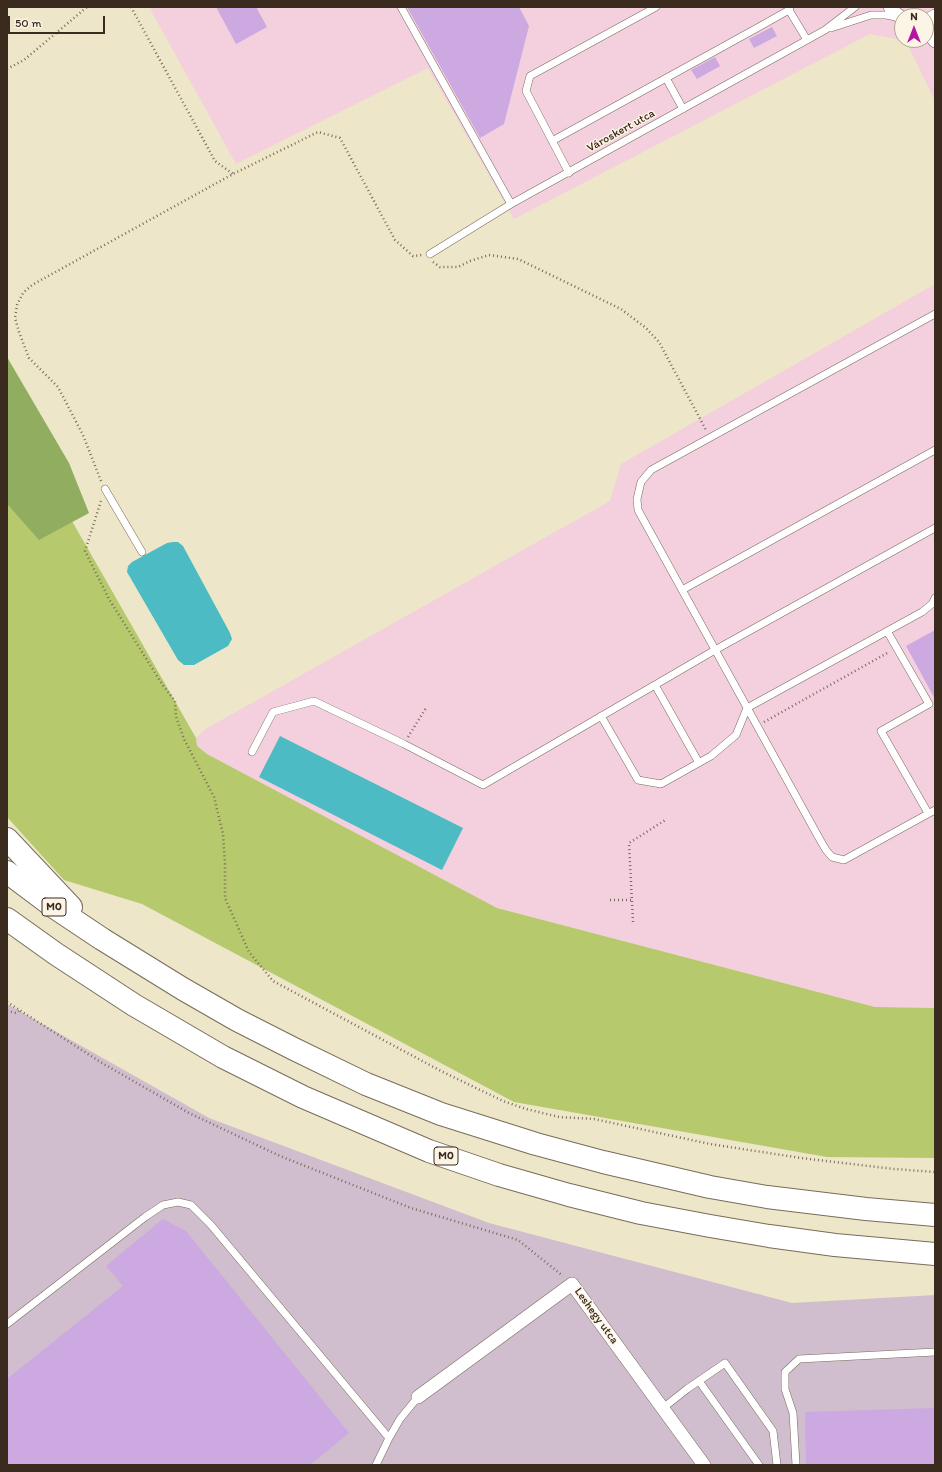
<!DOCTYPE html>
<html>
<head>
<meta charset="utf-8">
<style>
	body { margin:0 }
	#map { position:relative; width:942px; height:1472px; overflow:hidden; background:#ede6c8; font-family:Itim,sans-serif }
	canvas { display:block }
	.frame { position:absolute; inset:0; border:8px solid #3b2a1e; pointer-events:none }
	.north { position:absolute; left:894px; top:8px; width:40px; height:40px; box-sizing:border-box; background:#fcf5e5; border:1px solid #afa495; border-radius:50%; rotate:0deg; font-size:11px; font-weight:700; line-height:16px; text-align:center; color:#3b2a1e }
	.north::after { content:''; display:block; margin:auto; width:14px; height:18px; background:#b5179e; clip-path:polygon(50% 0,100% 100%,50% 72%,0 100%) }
	.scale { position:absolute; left:8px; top:16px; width:97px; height:18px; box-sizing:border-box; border:2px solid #3b2a1e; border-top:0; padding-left:5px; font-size:12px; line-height:14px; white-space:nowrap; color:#3b2a1e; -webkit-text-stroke:3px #fcf5e5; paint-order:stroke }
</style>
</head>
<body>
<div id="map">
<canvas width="942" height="1472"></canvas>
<div class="frame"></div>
<div class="north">N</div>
<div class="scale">50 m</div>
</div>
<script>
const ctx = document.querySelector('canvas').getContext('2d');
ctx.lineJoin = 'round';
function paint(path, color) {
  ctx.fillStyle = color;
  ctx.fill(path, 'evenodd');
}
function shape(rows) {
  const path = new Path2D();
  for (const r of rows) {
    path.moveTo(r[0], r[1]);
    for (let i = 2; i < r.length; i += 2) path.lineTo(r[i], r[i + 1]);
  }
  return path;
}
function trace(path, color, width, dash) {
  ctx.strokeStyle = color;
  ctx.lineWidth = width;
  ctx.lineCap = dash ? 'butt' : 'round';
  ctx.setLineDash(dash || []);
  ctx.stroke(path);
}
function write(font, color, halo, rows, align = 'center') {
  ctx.font = font + ' Itim,sans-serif';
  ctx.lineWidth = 3;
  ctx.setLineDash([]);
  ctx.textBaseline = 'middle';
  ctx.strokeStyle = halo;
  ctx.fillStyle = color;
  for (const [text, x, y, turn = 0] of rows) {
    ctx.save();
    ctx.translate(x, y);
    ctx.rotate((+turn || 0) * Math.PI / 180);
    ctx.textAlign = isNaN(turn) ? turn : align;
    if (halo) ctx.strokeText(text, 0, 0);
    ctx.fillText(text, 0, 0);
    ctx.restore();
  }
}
const built = shape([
	[149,7,935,7,935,101,906,41,903,40,926,40,926,16,902,16,902,40,870,34,514,219,428,68,236,164],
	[935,284,935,1008,875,1007,497,908,207,754,197,746,196,738,204,730,610,501,621,464]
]);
const industrial = shape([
	[7,1004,209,1118,489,1223,792,1303,935,1295,935,1465,7,1465]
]);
const green = shape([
	[7,504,39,539,72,521,196,738,197,746,207,754,497,908,875,1007,935,1008,935,1158,827,1157,514,1102,142,904,64,880,7,817]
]);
const forest = shape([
	[7,357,69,463,89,513,39,540,7,504]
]);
const water = shape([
	[173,542,178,542,183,546,230,633,232,639,228,646,194,665,184,665,178,660,127,572,128,566,132,562,167,543],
	[280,736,463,828,442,870,259,777]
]);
const building = shape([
	[216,7,256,7,267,27,236,44],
	[407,7,519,7,529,26,504,124,480,138],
	[772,27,777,36,754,48,749,39],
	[715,57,720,66,697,79,691,70],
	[935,630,935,699,906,646],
	[163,1219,186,1231,349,1433,310,1465,7,1465,7,1379,123,1286,106,1266],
	[934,1408,935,1419,935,1465,806,1465,805,1412]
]);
const path = shape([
	[131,7,215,161,233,174],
	[7,69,24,60,87,7],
	[433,262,440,267,458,267,470,261,489,255,518,259,621,309,646,328,659,342,706,430],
	[101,481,83,435,58,387,29,358,19,332,15,318,17,305,23,293,32,285,233,174,318,132,340,138,395,240,413,256,422,255],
	[101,501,85,551,109,599,162,684,175,701,176,717,184,739,214,797,223,834,225,864,225,898,249,952,273,981,441,1071,503,1101,526,1109,559,1117,594,1119,710,1144,801,1158,894,1169,935,1172],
	[764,722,889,652],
	[408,737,426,708],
	[610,900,632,900],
	[633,922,629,843,667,819],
	[7,1002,102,1063,189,1113,280,1156,411,1208,518,1240,563,1276],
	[7,1011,16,1013,20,1010]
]);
const service = shape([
	[401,7,511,204],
	[789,10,807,40],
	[831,28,871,15,886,15,896,17],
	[666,78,683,109],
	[552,141,757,28,789,10,790,7],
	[569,173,526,91,530,76,656,7],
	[430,254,511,204,825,30,855,7],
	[935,314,651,470,641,482,637,499,638,510,819,838,826,850,832,857,844,860,935,810],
	[105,489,142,552],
	[682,590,935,450],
	[887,631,929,704,881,731,928,813],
	[655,685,699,763],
	[601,716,638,780,661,784,711,756,736,735,747,708,922,612,932,604,935,598],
	[252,752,273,712,314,701,404,744,483,785,715,650,935,528],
	[7,1324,145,1217,163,1205,178,1202,191,1205,211,1225,389,1438],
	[699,1381,759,1465],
	[663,1408,687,1389,725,1363,773,1431,777,1465],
	[376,1465,389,1438,400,1419,418,1397],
	[796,1465,793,1413,785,1389,785,1372,799,1359,935,1352]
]);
const minor = shape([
	[890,7,895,13,902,18],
	[926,21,935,16],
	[926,30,935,41],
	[418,1397,572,1284,704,1465]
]);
const trunk = shape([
	[7,839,71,907],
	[7,872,51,905,102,939,183,989,237,1020,294,1049,366,1084,441,1114,536,1144,603,1162,710,1187,767,1197,866,1209,935,1215],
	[7,919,56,954,134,1005,223,1057,303,1097,429,1151,499,1175,569,1195,641,1213,710,1226,769,1236,835,1245,935,1254]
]);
const shields = [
	[54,907,24],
	[446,1156,24]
];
const shieldNames = [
	["M0",54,907],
	["M0",446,1156]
];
const streetNames = [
	["Városkert utca",621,131,-29],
	["Leshegy utca",596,1316,54]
];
paint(built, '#f4cfde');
paint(industrial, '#d0bdce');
paint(green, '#b6c96d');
paint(forest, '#90ad60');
paint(water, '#4cbbc3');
paint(building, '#cda9e1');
trace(service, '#796c5a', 8);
trace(minor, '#796c5a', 14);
trace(trunk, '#796c5a', 24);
trace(path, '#796c5a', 2.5, [1, 3]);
trace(service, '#fff', 7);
trace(minor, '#fff', 13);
trace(trunk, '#fff', 22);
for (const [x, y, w] of shields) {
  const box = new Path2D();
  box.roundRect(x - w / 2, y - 9, w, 18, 3);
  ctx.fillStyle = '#fcf5e5';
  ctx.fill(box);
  trace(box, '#3b2a1e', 1);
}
write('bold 11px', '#3b2a1e', null, shieldNames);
write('12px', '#3b2a1e', '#fcf5e5', streetNames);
</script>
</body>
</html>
